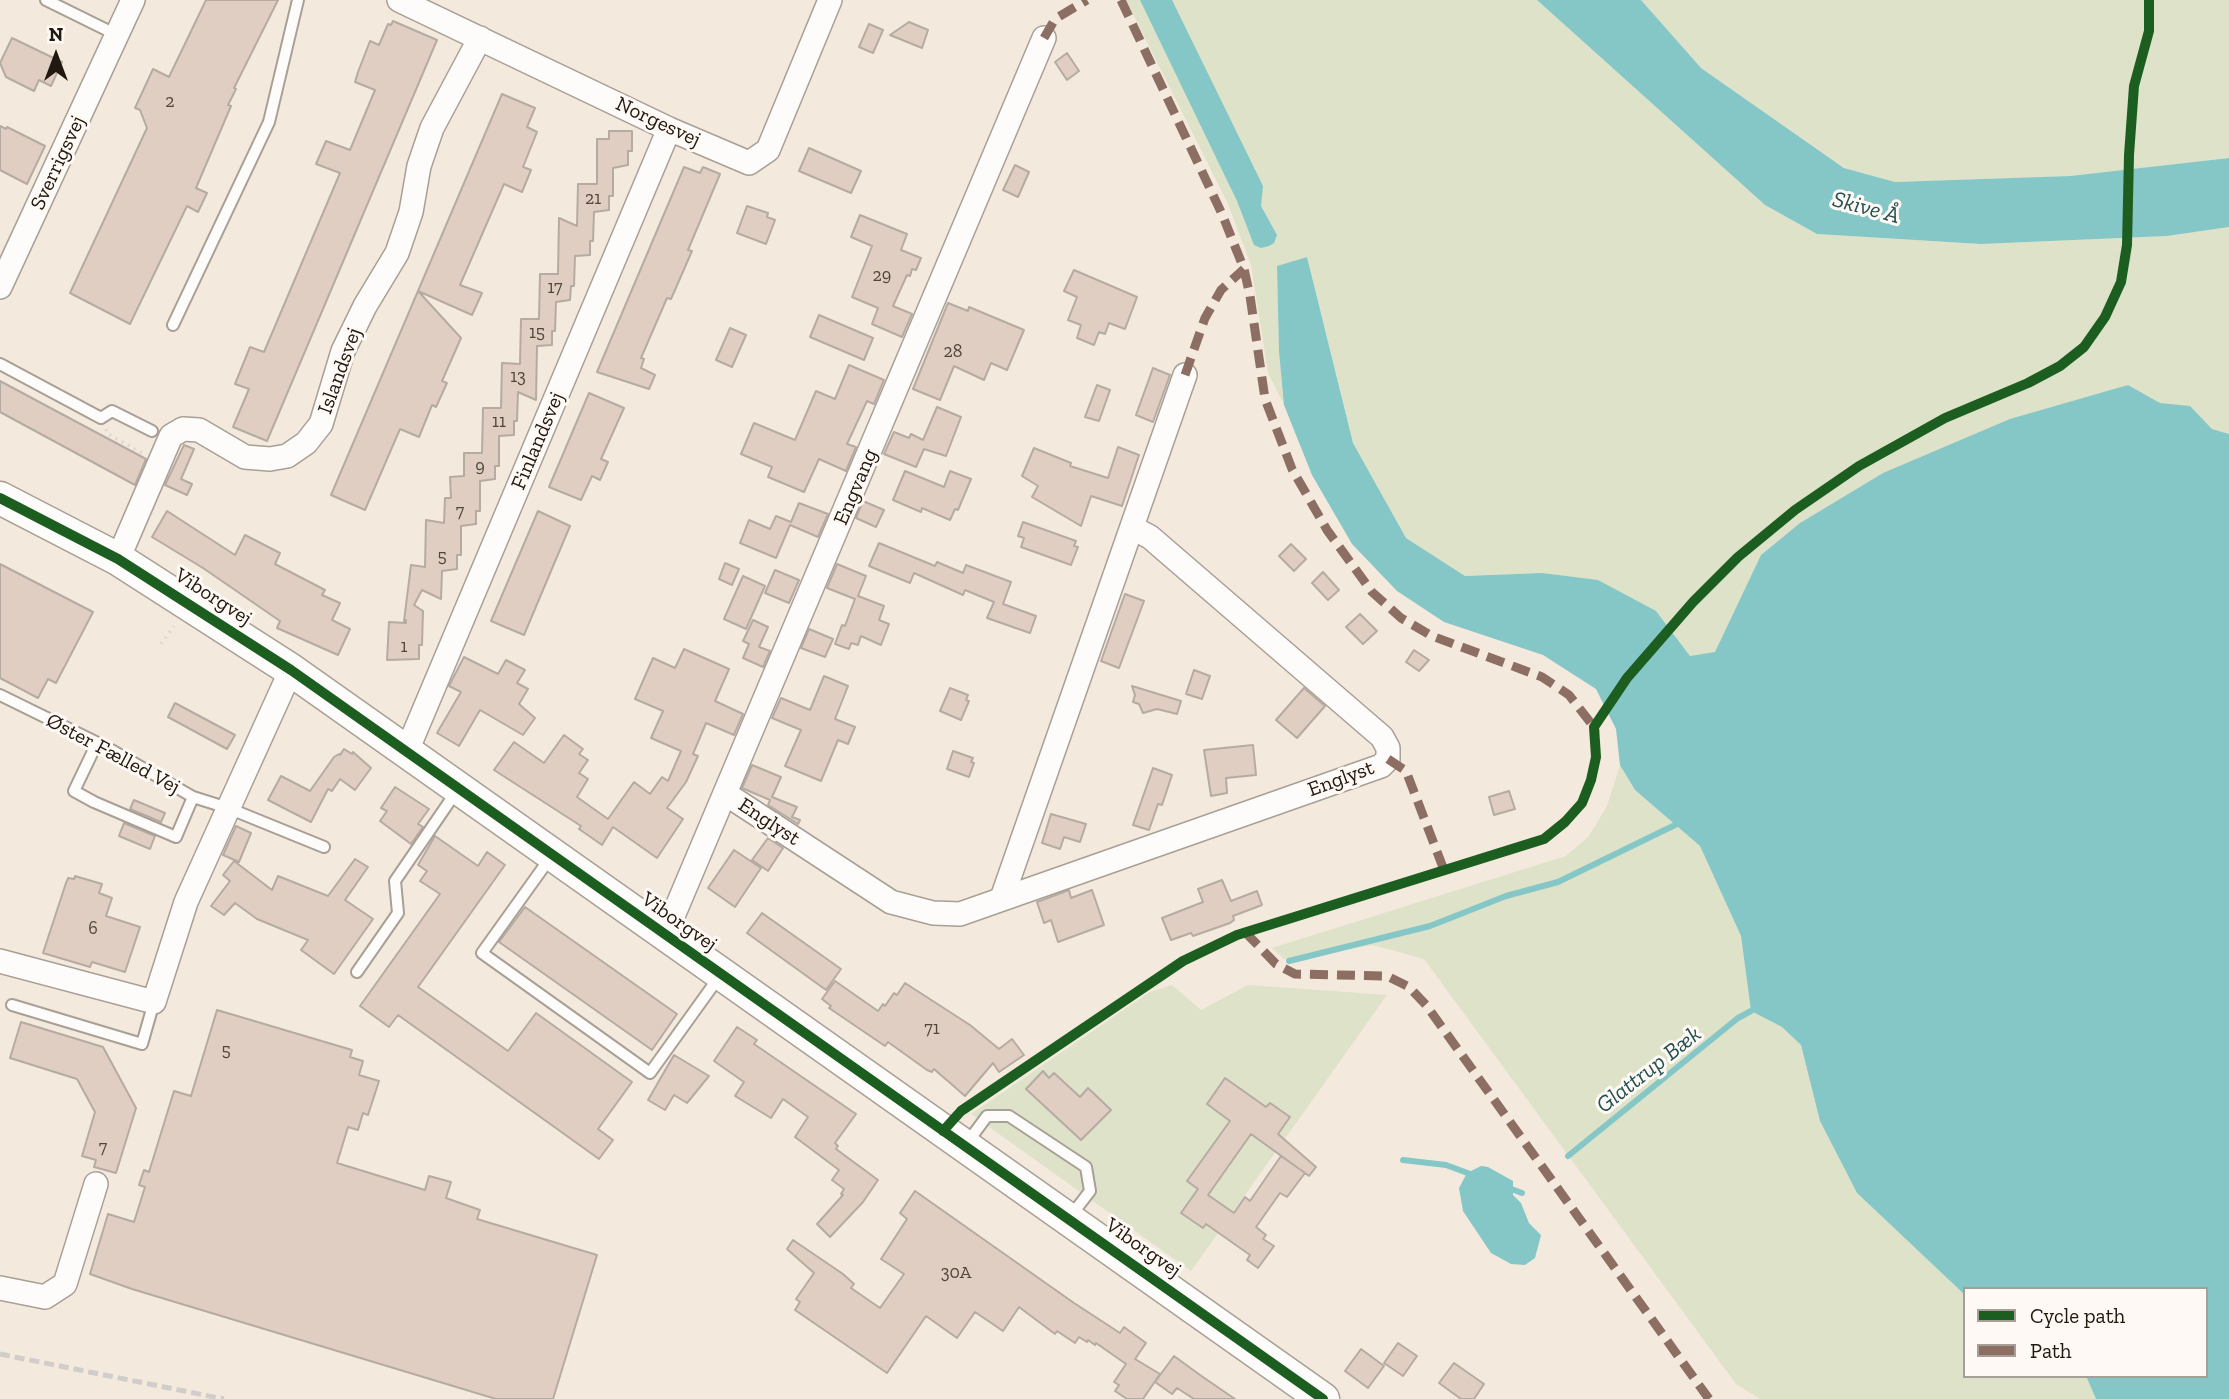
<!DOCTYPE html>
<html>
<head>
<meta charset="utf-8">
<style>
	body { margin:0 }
	#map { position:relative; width:2229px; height:1399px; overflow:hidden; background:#f4e9dd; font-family:"Zilla Slab",serif }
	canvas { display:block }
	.legend { position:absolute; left:1963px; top:1287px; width:245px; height:91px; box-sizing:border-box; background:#fef9f4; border:2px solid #a69f98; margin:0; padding:9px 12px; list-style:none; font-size:21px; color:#21180f }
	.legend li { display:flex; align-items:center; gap:14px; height:35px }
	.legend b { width:35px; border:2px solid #a69f98 }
	.north { position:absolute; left:21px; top:21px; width:70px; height:70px; -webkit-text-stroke:5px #fef9f4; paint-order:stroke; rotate:0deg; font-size:19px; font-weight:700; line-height:28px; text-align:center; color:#21180f }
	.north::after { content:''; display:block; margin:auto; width:24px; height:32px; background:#21180f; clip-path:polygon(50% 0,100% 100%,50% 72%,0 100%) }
</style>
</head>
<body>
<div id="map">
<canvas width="2229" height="1399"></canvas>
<ul class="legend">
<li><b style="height:9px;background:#1b5e20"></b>Cycle path</li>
<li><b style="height:9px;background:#8d6e63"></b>Path</li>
</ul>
<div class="north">N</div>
</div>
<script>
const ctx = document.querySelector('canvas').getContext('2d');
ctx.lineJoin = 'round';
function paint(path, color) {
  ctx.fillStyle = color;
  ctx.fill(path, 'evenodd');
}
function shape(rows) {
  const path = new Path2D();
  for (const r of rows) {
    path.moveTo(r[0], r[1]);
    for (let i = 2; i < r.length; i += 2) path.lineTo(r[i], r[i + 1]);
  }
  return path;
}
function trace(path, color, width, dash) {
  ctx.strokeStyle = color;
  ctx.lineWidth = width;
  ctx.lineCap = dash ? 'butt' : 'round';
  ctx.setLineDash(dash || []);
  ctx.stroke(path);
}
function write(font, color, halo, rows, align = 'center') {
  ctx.font = font + ' "Zilla Slab",serif';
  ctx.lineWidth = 6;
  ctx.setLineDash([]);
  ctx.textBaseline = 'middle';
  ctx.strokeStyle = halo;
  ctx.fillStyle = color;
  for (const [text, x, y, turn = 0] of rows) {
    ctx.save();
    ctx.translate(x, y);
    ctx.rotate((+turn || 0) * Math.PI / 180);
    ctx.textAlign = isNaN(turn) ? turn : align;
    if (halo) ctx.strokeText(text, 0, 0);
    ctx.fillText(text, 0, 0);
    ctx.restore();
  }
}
const green = shape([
	[1126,0,1537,0,1765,205,1817,234,1981,244,2167,236,2229,227,2229,434,2212,429,2190,407,2160,403,2128,385,1883,473,1800,523,1761,555,1715,653,1690,656,1656,611,1542,573,1465,576,1406,538,1353,443,1307,257,1277,266,1279,352,1284,405,1268,373,1251,265,1228,204],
	[1641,0,2229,0,2229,158,2070,176,1895,182,1845,168,1701,68],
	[1620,765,1635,790,1700,846,1741,936,1751,1011,1782,1027,1801,1045,1820,1121,1857,1193,1965,1295,1965,1376,2086,1376,2096,1399,1760,1399,1736,1384,1424,959,1373,945,1284,959,1272,948,1566,856,1589,836,1607,806],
	[1172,985,1201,1010,1248,985,1387,995,1191,1271,971,1114,1150,992]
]);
const water = shape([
	[1140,0,1172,0,1263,186,1261,206,1277,235,1274,243,1269,246,1261,248,1254,245,1237,201],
	[1537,0,1641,0,1701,68,1844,168,1895,182,2070,176,2229,158,2229,227,2167,236,1981,244,1817,234,1765,205],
	[1307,257,1353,443,1406,538,1465,576,1542,573,1598,580,1656,611,1690,656,1715,652,1761,555,1800,523,1883,473,2010,419,2128,385,2160,403,2190,406,2212,429,2229,434,2229,1399,2096,1399,2086,1376,2206,1376,2206,1289,1965,1289,1965,1295,1857,1193,1820,1121,1801,1045,1782,1027,1751,1011,1741,936,1700,846,1635,790,1620,765,1616,729,1596,689,1543,655,1444,622,1397,591,1352,544,1312,475,1284,405,1279,352,1277,266],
	[1481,1166,1488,1167,1513,1181,1513,1195,1521,1203,1529,1223,1541,1235,1535,1258,1525,1265,1511,1264,1491,1253,1463,1211,1459,1188,1467,1173]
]);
const stream = shape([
	[1289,961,1430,926,1506,896,1558,882,1675,825],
	[1568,1156,1738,1018,1751,1011],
	[1403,1160,1446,1165,1473,1175],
	[1506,1187,1522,1193]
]);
const building = shape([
	[206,0,278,0,234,88,236,89,228,105,231,106,196,188,207,193,198,212,187,206,130,324,70,293,147,128,140,110,135,108,153,69,169,77,206,0],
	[393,21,437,40,267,441,233,427,249,389,235,384,250,347,264,352,340,173,316,164,326,141,350,150,375,90,355,82,358,72,370,41,379,45,388,24,391,25,393,21],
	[909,22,928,30,922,48,890,35,909,22],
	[869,24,883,30,873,53,859,47,869,24],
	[12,38,62,62,51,86,39,80,34,91,6,77,0,63,12,38],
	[1067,53,1079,71,1067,80,1055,62,1067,53],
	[502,94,535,108,527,127,537,132,523,167,531,170,522,192,504,184,460,285,482,293,472,315,418,291,461,338,442,381,447,383,436,407,432,405,419,437,400,429,365,510,331,495,502,94],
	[0,126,6,129,7,127,45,146,27,184,0,170,0,126],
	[609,131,632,131,632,151,628,151,628,165,613,168,613,196,609,196,609,210,594,212,593,241,590,241,590,255,575,256,574,286,571,286,570,300,556,302,555,331,552,331,552,345,537,346,536,400,518,392,517,421,514,421,514,435,499,436,499,466,495,466,495,479,480,481,480,511,476,511,476,524,461,526,461,555,457,555,457,569,442,571,441,599,422,590,414,605,423,611,422,645,419,645,419,659,387,660,389,622,406,623,406,620,404,621,411,565,425,567,426,520,444,523,445,498,451,498,450,477,464,476,464,453,482,453,483,408,501,408,502,363,520,364,521,319,539,319,540,274,558,274,559,218,577,226,578,184,597,184,597,139,609,139,609,131],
	[809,148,861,171,851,193,799,171,809,148],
	[1015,165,1029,172,1018,197,1003,190,1015,165],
	[684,167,700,173,703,167,720,174,688,250,692,251,671,299,667,298,641,358,644,359,641,368,655,375,649,389,597,372,684,167],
	[747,206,768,213,767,217,775,220,766,244,737,233,747,206],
	[860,215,907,234,901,250,921,258,916,270,912,269,910,276,907,275,893,306,912,314,902,337,872,324,878,308,852,297,872,246,851,237,860,215],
	[1074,270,1137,297,1125,329,1109,323,1105,334,1099,332,1094,345,1077,338,1081,325,1068,320,1077,297,1064,291,1074,270],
	[948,303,968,311,969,307,1024,330,1007,370,991,363,984,380,954,366,940,400,913,389,948,303],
	[819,315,873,338,864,360,810,337,819,315],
	[730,328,746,335,732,367,716,360,730,328],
	[849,365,884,380,874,404,867,401,847,444,856,447,846,471,819,459,804,492,768,477,772,467,741,454,754,423,795,440,816,391,835,399,849,365],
	[1153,368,1170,375,1153,422,1136,415,1153,368],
	[0,381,146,459,135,485,0,412,0,381],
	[1097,385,1110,390,1099,421,1085,417,1097,385],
	[589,393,624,408,601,459,608,462,600,480,592,476,581,500,549,487,589,393],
	[937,407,961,417,946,456,924,449,916,467,884,454,894,432,909,438,911,434,923,440,937,407],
	[184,445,194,449,181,479,192,484,187,495,165,485,184,445],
	[1118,447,1139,455,1122,506,1091,496,1081,526,1032,497,1038,486,1022,476,1034,448,1071,463,1070,466,1108,478,1118,447],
	[905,471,944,487,950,471,971,479,958,510,955,509,950,520,922,508,921,512,893,500,905,471],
	[863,501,884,510,876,527,856,518,863,501],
	[799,503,828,514,818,537,790,525,776,558,740,543,749,520,770,529,776,516,791,522,799,503],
	[167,511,235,555,245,535,280,553,275,564,325,590,322,595,340,603,332,620,350,629,338,655,277,628,280,621,203,568,152,537,167,511],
	[538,511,570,526,524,635,491,621,538,511],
	[1023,522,1076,541,1074,546,1078,547,1071,565,1021,547,1024,538,1018,536,1023,522],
	[879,543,935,566,937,562,963,573,966,565,1011,582,1003,604,1036,616,1030,633,987,618,994,602,965,590,963,595,914,573,910,583,869,566,879,543],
	[1291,544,1306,559,1294,571,1279,556,1291,544],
	[725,563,739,569,732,585,719,579,725,563],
	[0,564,93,612,56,683,48,679,38,698,0,678,0,564],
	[837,564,866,576,858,596,884,606,879,620,889,624,881,645,861,636,858,645,851,643,849,649,835,644,842,625,845,626,855,599,827,588,837,564],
	[775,570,799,580,789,603,765,593,775,570],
	[1323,572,1339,590,1328,600,1312,583,1323,572],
	[743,576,765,586,746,629,724,619,743,576],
	[1125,594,1144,601,1119,668,1101,661,1125,594],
	[1360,614,1377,631,1363,644,1346,627,1360,614],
	[753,620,768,627,759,647,770,651,763,667,743,658,749,644,743,641,753,620],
	[809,629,833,639,825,657,801,648,809,629],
	[684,649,729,669,715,701,743,714,734,735,706,723,693,754,698,756,686,782,667,808,683,819,657,858,613,827,602,845,579,829,581,826,494,770,514,742,544,763,564,735,583,749,579,754,588,760,579,773,588,779,577,797,608,819,634,782,650,794,662,777,668,781,681,751,651,738,663,711,635,699,653,658,675,668,684,649],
	[1414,650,1429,660,1419,671,1406,662,1414,650],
	[464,657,498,674,506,660,525,670,517,683,528,689,519,704,535,718,523,735,480,710,459,746,437,733,461,692,449,686,464,657],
	[1194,670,1210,676,1202,699,1186,694,1194,670],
	[824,676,848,686,835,719,855,727,848,744,838,740,821,781,785,766,801,730,772,718,781,698,810,710,824,676],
	[1132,686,1181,701,1177,714,1157,709,1143,713,1139,704,1133,702,1135,695,1132,686],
	[950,688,968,695,966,700,969,701,961,720,940,711,950,688],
	[1304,688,1325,706,1297,738,1276,720,1304,688],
	[175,703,235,735,227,749,168,717,175,703],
	[1253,745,1256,775,1226,778,1227,793,1211,796,1204,750,1253,745],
	[344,749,352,754,353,752,371,768,355,790,340,779,332,791,328,789,311,822,268,800,281,776,310,791,334,757,339,754,340,755,344,749],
	[953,751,973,758,971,762,974,763,969,777,947,769,953,751],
	[752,765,781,777,772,797,797,807,792,817,800,820,798,824,768,805,770,800,742,788,752,765],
	[1153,768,1172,775,1162,805,1158,804,1149,830,1133,825,1153,768],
	[395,787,429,809,418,824,423,827,411,844,380,821,387,811,381,808,395,787],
	[1509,791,1515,809,1494,815,1489,797,1509,791],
	[134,800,165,813,161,822,130,809,134,800],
	[1051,814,1086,824,1080,842,1064,837,1060,849,1042,843,1051,814],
	[124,823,155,836,150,849,119,836,124,823],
	[236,826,251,833,239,862,223,855,236,826],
	[435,836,478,866,487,852,505,865,418,987,508,1051,536,1013,632,1082,598,1129,613,1140,599,1159,398,1015,389,1027,360,1006,440,894,420,881,427,871,418,865,435,836],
	[768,838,783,848,768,871,752,860,768,838],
	[734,850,761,868,735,907,708,888,734,850],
	[355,859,368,867,345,900,373,919,334,974,301,950,308,940,257,919,235,903,224,915,211,906,230,881,223,875,234,861,272,890,278,876,328,896,355,859],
	[75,876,102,884,99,893,112,898,106,916,140,927,125,972,92,962,90,967,43,953,66,883,68,878,74,879,75,876],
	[1222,880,1231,901,1257,891,1262,905,1233,916,1234,920,1230,923,1193,936,1191,933,1171,940,1162,918,1203,902,1198,889,1222,880],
	[1069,890,1071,898,1092,890,1104,925,1058,942,1051,920,1044,923,1037,902,1069,890],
	[525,907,677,1014,652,1050,499,942,525,907],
	[762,913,841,969,826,990,747,933,762,913],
	[835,981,878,1011,883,1004,885,1006,894,993,897,995,905,983,970,1025,999,1049,1012,1039,1024,1055,999,1072,993,1063,965,1096,934,1069,932,1072,927,1070,888,1042,885,1046,829,1008,831,1006,822,999,835,981],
	[217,1010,352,1050,350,1057,363,1061,359,1075,379,1081,368,1115,363,1113,358,1130,348,1127,337,1163,425,1190,429,1176,451,1182,446,1198,480,1210,477,1219,597,1255,553,1399,496,1399,132,1289,90,1274,108,1214,134,1222,145,1187,139,1185,144,1170,149,1172,174,1091,191,1096,217,1010],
	[21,1022,103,1047,136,1108,116,1173,94,1167,96,1160,82,1156,95,1112,77,1079,10,1058,21,1022],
	[737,1027,757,1040,754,1044,856,1114,835,1143,838,1146,836,1149,878,1180,863,1202,830,1237,817,1224,843,1195,841,1194,844,1189,832,1180,839,1170,795,1137,808,1117,783,1099,771,1118,735,1096,744,1082,714,1061,737,1027],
	[674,1055,709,1076,687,1103,674,1095,665,1110,648,1100,674,1055],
	[1043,1071,1049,1078,1054,1073,1080,1097,1088,1088,1111,1110,1081,1140,1026,1089,1043,1071],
	[1225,1078,1266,1107,1270,1103,1290,1117,1278,1134,1316,1167,1309,1176,1251,1134,1208,1195,1234,1213,1245,1197,1250,1201,1281,1156,1305,1173,1287,1197,1280,1193,1256,1227,1266,1235,1263,1239,1274,1246,1258,1268,1247,1260,1250,1255,1206,1224,1203,1228,1181,1213,1198,1189,1187,1181,1230,1121,1207,1104,1225,1078],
	[915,1191,1074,1303,1120,1333,1124,1327,1146,1343,1135,1359,1160,1374,1143,1399,1127,1399,1115,1391,1119,1385,1114,1382,1126,1364,1096,1343,1095,1345,1088,1340,1087,1342,1079,1337,1075,1343,1057,1331,1055,1334,1019,1307,1003,1331,975,1312,957,1338,926,1316,887,1373,795,1310,800,1302,796,1299,814,1273,787,1249,793,1240,843,1274,854,1284,851,1288,880,1308,904,1274,881,1259,907,1219,900,1213,915,1191],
	[1398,1343,1417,1356,1403,1376,1384,1363,1398,1343],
	[1361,1349,1384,1366,1368,1388,1345,1371,1361,1349],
	[1174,1356,1200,1375,1235,1399,1194,1399,1177,1388,1172,1394,1155,1382,1174,1356],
	[1454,1363,1484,1384,1474,1399,1461,1399,1439,1383,1454,1363]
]);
const path = shape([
	[2116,256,2133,259],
	[106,429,108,434,142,453],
	[161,644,174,626]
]);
const lane = shape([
	[46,0,117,35],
	[173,325,269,122,298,0],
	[0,364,101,418,112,411,152,431],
	[0,695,108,748,193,797,228,808,324,847],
	[97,743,74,791,94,802,176,837,193,797],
	[550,858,482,953,650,1073,719,977],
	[357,972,398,913,395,881,456,792],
	[12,1005,142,1044,154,1002],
	[967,1143,987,1116,1009,1116,1086,1167,1090,1191,1070,1217]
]);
const street = shape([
	[399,0,669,129,749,163,768,150,830,0],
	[0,287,133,0],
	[118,559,171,436,183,429,199,430,245,457,270,459,287,456,306,443,321,424,343,351,365,306,397,253,411,212,419,166,432,128,480,38],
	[406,753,669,129],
	[726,794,891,902,933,913,960,914,1381,766,1388,759,1388,748,1382,737,1150,537,1133,528],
	[1002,898,1185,375],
	[665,935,1044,38],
	[0,961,154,1002,186,902,291,670],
	[0,1288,45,1297,65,1284,96,1184]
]);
const secondary = shape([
	[0,498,118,559,291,670,1323,1399]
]);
const rail = shape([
	[0,1354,224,1399]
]);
const quiet = shape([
	[1121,0,1222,214,1244,269,1250,296,1265,399,1292,469,1327,530,1372,592,1401,618,1432,636,1542,677,1569,695,1594,727,1595,733],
	[1044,38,1055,19,1087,0],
	[1185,375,1205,318,1221,290,1244,269],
	[1388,759,1406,771,1444,870],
	[1245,932,1276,964,1295,974,1387,976,1409,987,1426,1005,1709,1399]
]);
const cycleway = shape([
	[0,498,118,559,291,670,1323,1399],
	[943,1131,961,1111,1183,961,1237,935,1544,839,1565,822,1582,803,1591,780,1596,757,1594,727,1627,678,1693,602,1738,557,1795,510,1859,466,1945,418,2028,383,2060,366,2084,347,2105,317,2121,282,2127,245,2129,155,2134,86,2149,31,2149,0]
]);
const numberNames = [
	["2",170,102],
	["21",593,199],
	["29",882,276],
	["17",555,288],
	["15",537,333],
	["28",953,352],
	["13",518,377],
	["11",499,422],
	["9",480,467],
	["7",460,512],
	["5",442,557],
	["1",404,647],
	["6",93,929],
	["71",932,1029],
	["5",226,1051],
	["7",103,1148],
	["30A",956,1273]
];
const streetNames = [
	["Norgesvej",658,122,25],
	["Sverrigsvej",58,163,-65],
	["Islandsvej",340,371,-70],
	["Finlandsvej",538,441,-67],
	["Engvang",856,487,-67],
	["Viborgvej",213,597,33],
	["Øster Fælled Vej",113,754,28],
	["Englyst",1341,779,-20],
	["Englyst",769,822,33],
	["Viborgvej",679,922,35],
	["Viborgvej",1143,1248,35]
];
const waterNames = [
	["Skive Å",1866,208,15],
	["Glattrup Bæk",1649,1070,-38]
];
paint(green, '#dde2c8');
paint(water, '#85c7c7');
trace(stream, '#85c7c7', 6);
paint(building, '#e0cec2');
trace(building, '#b6aba3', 2);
trace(lane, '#a89f95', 14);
trace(street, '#a89f95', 26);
trace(secondary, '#a89f95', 35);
trace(path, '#dbd8d4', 3.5, [2, 5]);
trace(lane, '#fdfcfa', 10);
trace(street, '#fdfcfa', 23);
trace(secondary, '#fdfcfa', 32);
trace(rail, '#d0cdca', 5, [10, 5]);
trace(quiet, '#8d6e63', 9, [18, 9]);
trace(cycleway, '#1b5e20', 10);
write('18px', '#51463c', null, numberNames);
write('21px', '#21180f', '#fef9f4', streetNames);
write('italic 23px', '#245052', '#fef9f4', waterNames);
</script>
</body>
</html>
